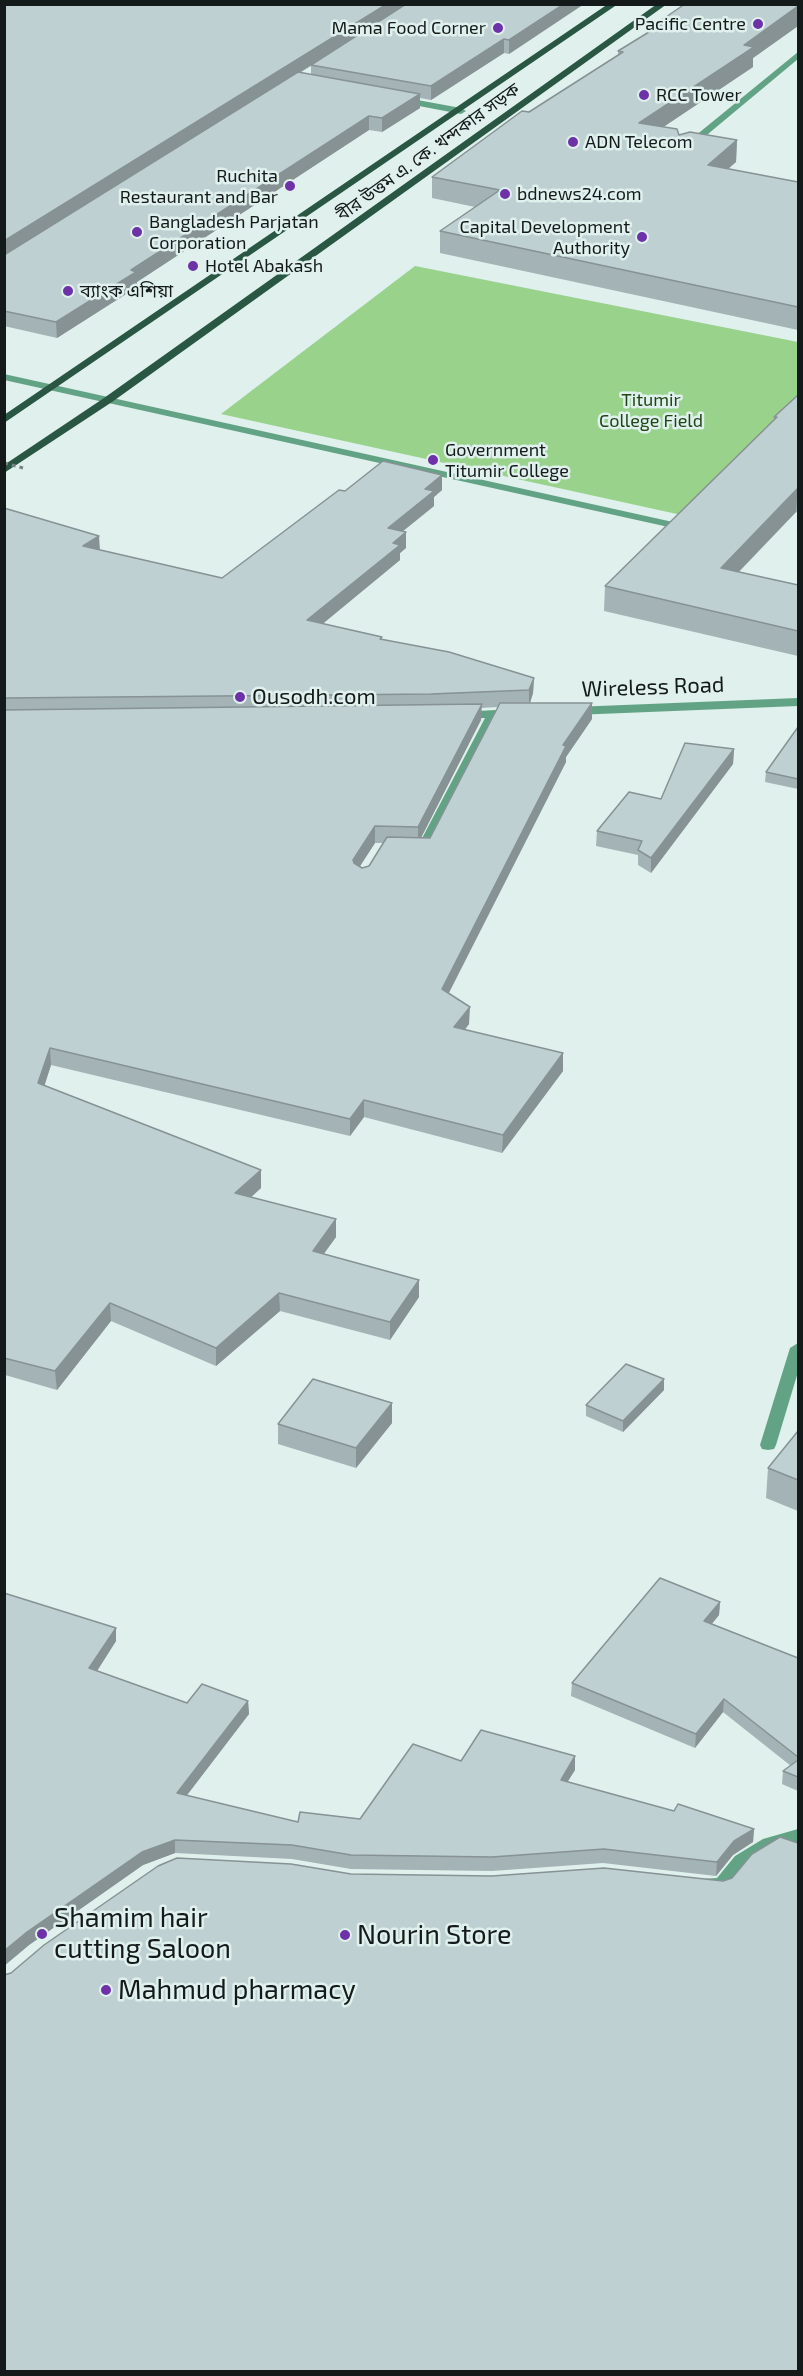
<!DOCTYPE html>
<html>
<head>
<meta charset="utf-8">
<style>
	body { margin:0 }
	#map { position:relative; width:803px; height:2376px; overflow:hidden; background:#dff0ed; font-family:"Exo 2",sans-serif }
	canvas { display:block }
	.frame { position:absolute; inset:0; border:6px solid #141a1a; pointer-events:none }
</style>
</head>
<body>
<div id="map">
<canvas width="803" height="2376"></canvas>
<div class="frame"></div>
</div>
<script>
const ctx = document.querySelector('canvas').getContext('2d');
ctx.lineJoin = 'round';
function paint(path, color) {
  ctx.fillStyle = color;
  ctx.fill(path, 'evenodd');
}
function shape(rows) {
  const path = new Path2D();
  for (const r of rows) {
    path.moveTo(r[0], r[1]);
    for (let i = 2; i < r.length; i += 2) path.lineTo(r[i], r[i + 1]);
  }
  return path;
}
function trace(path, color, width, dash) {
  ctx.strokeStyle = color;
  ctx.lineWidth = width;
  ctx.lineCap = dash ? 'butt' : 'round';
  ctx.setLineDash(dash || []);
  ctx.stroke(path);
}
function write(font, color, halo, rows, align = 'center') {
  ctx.font = font + ' "Exo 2","Noto Sans Bengali",sans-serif';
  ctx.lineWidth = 5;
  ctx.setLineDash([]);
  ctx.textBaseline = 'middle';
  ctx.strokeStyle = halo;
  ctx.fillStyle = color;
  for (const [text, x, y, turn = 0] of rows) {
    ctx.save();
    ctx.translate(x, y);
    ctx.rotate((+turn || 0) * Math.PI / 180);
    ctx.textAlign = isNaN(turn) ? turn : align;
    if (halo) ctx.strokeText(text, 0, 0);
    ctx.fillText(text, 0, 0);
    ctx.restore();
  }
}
const green = shape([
	[415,266,798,342,798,406,686,516,221,414]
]);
const service = shape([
	[108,397,673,522,679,525,673,528,104,402,103,400,108,397]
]);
const minor = shape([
	[798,52,798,59,690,149,684,149,684,145,798,52],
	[401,97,461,108,466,111,461,114,398,102,398,98,401,97],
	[4,374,108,397,113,400,108,403,4,380,4,374],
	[798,698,798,706,574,715,568,711,574,707,798,698],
	[514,709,518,710,520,713,518,716,497,717,428,853,412,853,410,850,418,846,485,718,463,719,459,718,457,715,459,712,514,709],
	[798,1343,798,1372,776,1445,774,1449,768,1450,762,1449,760,1445,790,1348,798,1343],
	[798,1829,798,1843,776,1849,749,1866,729,1890,722,1892,701,1889,699,1884,701,1879,717,1878,735,1856,763,1839,798,1829]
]);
const primary = shape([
	[608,4,618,4,4,423,4,415,608,4],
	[657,4,667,4,112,402,4,473,4,465,104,398,657,4]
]);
const pathBridge = shape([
	[4,463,23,468]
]);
const wall = shape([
	[4,4,584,4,509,54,504,53,431,100,420,98,420,108,382,132,369,130,137,282,137,287,57,338,4,326],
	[311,66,311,75,300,73,306,69],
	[798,4,798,26,753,58,753,67,663,127,679,135,737,140,736,162,728,169,798,182,798,330,440,253,440,231,475,207,432,198,432,177,529,112,618,55,618,51,657,27,657,23],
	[798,395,798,513,796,512,739,572,798,585,798,656,604,611,605,586,774,421,774,417],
	[442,475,442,490,434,497,434,506,402,532,406,532,406,548,400,553,400,560,322,624,382,637,382,640,534,678,533,693,530,703,592,703,592,719,566,757,566,762,449,993,469,1024,465,1029,563,1071,502,1153,364,1117,350,1136,51,1065,44,1085,261,1170,261,1188,251,1197,336,1219,336,1237,324,1254,419,1297,390,1340,280,1311,216,1366,111,1321,57,1390,5,1375,4,508,100,550,222,578,345,491],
	[498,707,430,838,421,837,481,720,481,708],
	[375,843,383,843,369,866,362,868,360,866],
	[798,727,798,789,765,782,766,772],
	[734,749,733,764,651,873,638,865,638,855,596,846,597,831,661,799],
	[664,1390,623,1432,586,1416,586,1405],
	[392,1403,392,1423,356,1468,278,1444,278,1424],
	[798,1431,798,1511,766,1498,768,1468],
	[4,1593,116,1641,97,1671,187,1703,248,1701,249,1714,186,1796,298,1822,360,1819,461,1761,575,1756,575,1770,567,1782,674,1811,754,1829,753,1842,733,1855,716,1876,603,1863,492,1871,351,1869,292,1859,175,1853,143,1865,29,1945,4,1966],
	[720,1602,719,1615,712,1624,798,1658,798,1791,782,1784,783,1771,791,1766,723,1712,695,1748,571,1696,572,1683]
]);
const shadedWall = shape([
	[387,4,409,4,4,257,4,241],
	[564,4,584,4,509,54,509,40],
	[798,6,798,26,753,58,753,67,638,144,639,123,744,45],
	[504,39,504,53,431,100,431,86],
	[420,94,420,108,382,132,382,118],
	[369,116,369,130,137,282,137,287,57,338,56,322,131,270],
	[737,140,736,162,707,187,708,165],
	[442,475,442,490,434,497,434,506,388,543,388,528,425,489],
	[798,488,796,512,719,592,721,568],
	[406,532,406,548,400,553,400,560,308,636,307,620,393,543],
	[99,536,100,551,83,546],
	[534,678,533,693,529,706,529,690],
	[592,703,592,719,566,757,566,762,442,1006,442,989,563,745],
	[482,704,481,720,418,844,418,827],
	[734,749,733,764,651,873,651,858],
	[375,826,375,843,353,877,353,860],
	[470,1007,469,1024,454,1044,454,1027],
	[50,1048,51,1065,40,1100,38,1083],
	[563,1053,563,1071,502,1153,503,1135],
	[364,1100,364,1117,350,1136,350,1119],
	[261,1170,261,1188,236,1211,235,1193],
	[336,1219,336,1237,313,1268,313,1251],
	[419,1280,419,1297,390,1340,390,1322],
	[279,1293,280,1311,216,1366,216,1348],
	[110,1303,111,1321,57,1390,55,1371],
	[664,1379,664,1390,623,1432,623,1421],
	[392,1403,392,1423,356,1468,356,1448],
	[720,1602,719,1615,703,1634,704,1621],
	[116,1628,116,1641,90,1682,89,1668],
	[724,1699,723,1712,695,1748,696,1734],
	[248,1701,249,1714,178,1807,177,1793],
	[575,1756,575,1770,560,1794,561,1780],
	[754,1829,753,1842,733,1855,716,1876,717,1862,734,1841],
	[175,1840,175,1853,143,1865,29,1945,4,1966,4,1951,27,1932,142,1852]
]);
const building = shape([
	[4,4,387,4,4,241,4,4],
	[406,4,564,4,509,40,504,39,431,86,311,65,406,4],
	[685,4,798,4,798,6,744,45,754,47,639,123,677,129,679,135,690,132,737,140,708,165,798,182,798,307,440,231,500,190,432,177,522,111,529,112,623,52,618,51,662,24,657,23,685,4],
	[298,72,420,94,382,118,369,116,131,270,136,272,56,322,4,311,4,255,298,72],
	[798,395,798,488,721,568,798,585,798,631,605,586,777,417,774,417,798,395],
	[383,461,442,475,425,489,434,491,388,528,406,532,393,543,400,545,307,620,382,637,380,639,449,652,534,678,529,690,431,694,4,698,4,508,99,536,83,546,222,578,339,490,345,491,383,461],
	[500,703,592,703,563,745,566,746,442,989,470,1007,454,1027,563,1053,503,1135,364,1100,350,1119,50,1048,38,1083,261,1170,235,1193,336,1219,313,1251,419,1280,390,1322,279,1293,216,1348,110,1303,55,1371,4,1358,4,710,482,704,418,827,375,826,353,860,354,863,362,868,369,866,387,837,430,838,500,703],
	[798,727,798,779,766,772,798,727],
	[685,743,734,749,651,858,638,850,642,841,597,831,629,792,661,799,685,743],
	[626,1364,664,1379,623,1421,586,1405,626,1364],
	[313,1379,392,1403,356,1448,278,1424,313,1379],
	[798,1431,798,1480,768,1468,798,1431],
	[660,1578,720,1602,704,1621,798,1658,798,1757,724,1699,696,1734,572,1683,660,1578],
	[4,1593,116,1628,89,1668,187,1703,202,1684,248,1701,177,1793,298,1822,300,1812,360,1819,413,1744,461,1761,481,1730,575,1756,561,1780,674,1811,678,1804,754,1829,734,1841,717,1862,604,1849,492,1857,351,1855,292,1845,175,1840,142,1852,27,1932,4,1951,4,1593],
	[798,1760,798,1777,783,1771,798,1760],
	[780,1837,798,1843,798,2372,4,2372,4,1975,11,1973,44,1945,158,1866,177,1858,291,1864,351,1874,492,1876,604,1868,723,1881,732,1878,752,1854,780,1837]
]);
const markers = [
	[758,24,6,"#6e32a8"],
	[498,28,6,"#6e32a8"],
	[644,95,6,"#6e32a8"],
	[573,142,6,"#6e32a8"],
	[290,186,6,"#6e32a8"],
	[505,194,6,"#6e32a8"],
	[137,232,6,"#6e32a8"],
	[642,237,6,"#6e32a8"],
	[193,266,6,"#6e32a8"],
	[68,291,6,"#6e32a8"],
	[433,460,6,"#6e32a8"],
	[240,697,6,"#6e32a8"],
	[42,1934,6,"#6e32a8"],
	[345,1935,6,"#6e32a8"],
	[106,1990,6,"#6e32a8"]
];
const farPoinames = [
	["Pacific Centre",746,24,"right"],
	["Mama Food Corner",486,28,"right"],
	["RCC Tower",656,95],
	["ADN Telecom",585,142],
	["Ruchita",278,176,"right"],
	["Restaurant and Bar",278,197,"right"],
	["bdnews24.com",517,194],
	["Bangladesh Parjatan",149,222],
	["Corporation",149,243],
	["Capital Development",630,227,"right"],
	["Authority",630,248,"right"],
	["Hotel Abakash",205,266],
	["ব্যাংক এশিয়া",80,291],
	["Government",445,450],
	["Titumir College",445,471]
];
const farStreetnames = [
	["বীর উত্তম এ. কে. খন্দকার সড়ক",428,152,-36]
];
const farParknames = [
	["Titumir",651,400],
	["College Field",651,421]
];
const streetNames = [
	["Wireless Road",653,687,-2]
];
const poiNames = [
	["Ousodh.com",252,697]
];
const nearPoinames = [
	["Shamim hair",54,1918],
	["cutting Saloon",54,1949],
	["Nourin Store",357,1935],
	["Mahmud pharmacy",118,1990]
];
paint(green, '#98d28b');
paint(service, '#63a385');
paint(minor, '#63a385');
paint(primary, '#295743');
trace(pathBridge, '#788382', 3, [4, 4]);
paint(wall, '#a4b3b5');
paint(shadedWall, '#869294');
paint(building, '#bfd0d3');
trace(building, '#869294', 1.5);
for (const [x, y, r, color] of markers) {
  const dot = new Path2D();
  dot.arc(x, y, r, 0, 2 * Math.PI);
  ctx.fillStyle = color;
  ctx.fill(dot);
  trace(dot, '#dff0ed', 2);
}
write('18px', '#141a1a', '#dff0ed', farPoinames, 'left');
write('18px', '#141a1a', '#dff0ed', farStreetnames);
write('18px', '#1e4614', '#dff0ed', farParknames);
write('22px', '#141a1a', '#dff0ed', streetNames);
write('22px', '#141a1a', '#dff0ed', poiNames, 'left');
write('27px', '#141a1a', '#dff0ed', nearPoinames, 'left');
</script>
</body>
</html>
